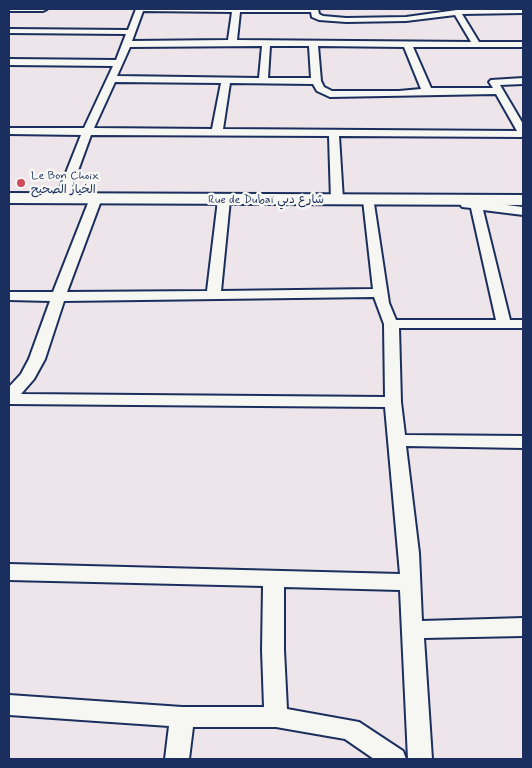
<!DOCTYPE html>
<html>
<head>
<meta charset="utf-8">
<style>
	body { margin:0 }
	#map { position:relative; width:532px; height:768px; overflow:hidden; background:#ede5ea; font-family:Mynerve,sans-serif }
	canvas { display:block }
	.frame { position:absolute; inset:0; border:10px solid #1b2f5e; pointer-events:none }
</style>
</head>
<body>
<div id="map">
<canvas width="532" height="768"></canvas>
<div class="frame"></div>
</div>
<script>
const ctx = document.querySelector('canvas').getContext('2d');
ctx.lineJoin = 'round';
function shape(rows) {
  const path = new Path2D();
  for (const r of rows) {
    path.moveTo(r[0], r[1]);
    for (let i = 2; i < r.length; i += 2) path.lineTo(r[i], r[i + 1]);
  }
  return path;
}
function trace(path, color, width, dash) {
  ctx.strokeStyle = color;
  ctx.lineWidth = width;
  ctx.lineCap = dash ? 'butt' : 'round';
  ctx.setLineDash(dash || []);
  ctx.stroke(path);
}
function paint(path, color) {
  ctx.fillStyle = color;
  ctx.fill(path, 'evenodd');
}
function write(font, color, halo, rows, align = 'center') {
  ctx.font = font + ' Mynerve,"Playpen Sans Arabic",sans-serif';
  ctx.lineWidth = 5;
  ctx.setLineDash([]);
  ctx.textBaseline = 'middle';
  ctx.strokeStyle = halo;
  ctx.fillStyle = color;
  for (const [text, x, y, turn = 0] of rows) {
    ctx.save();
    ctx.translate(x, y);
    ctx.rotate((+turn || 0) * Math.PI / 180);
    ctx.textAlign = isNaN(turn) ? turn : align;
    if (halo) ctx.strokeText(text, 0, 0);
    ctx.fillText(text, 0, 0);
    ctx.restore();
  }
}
const street = shape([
	[9,9,47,9,43,11,9,11,9,9],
	[136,9,318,9,319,14,323,16,346,18,406,17,457,10,523,9,523,13,462,14,479,42,523,42,523,47,413,47,431,88,493,88,489,82,491,80,523,78,523,84,500,85,523,124,523,137,339,136,343,200,337,204,331,200,329,136,91,135,68,198,66,201,58,201,56,198,81,135,9,134,9,128,84,128,113,66,9,65,9,59,116,60,126,34,9,33,9,29,128,30,136,9],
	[143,11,232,12,228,40,132,41,143,11],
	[240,12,311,12,312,17,319,20,346,22,406,21,455,15,471,42,237,40,240,12],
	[262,46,259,78,117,76,130,47,262,46],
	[270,46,309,46,311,78,268,78,270,46],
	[318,46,404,47,421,89,399,91,332,91,324,87,321,81,318,46],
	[115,82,221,83,212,129,94,128,115,82],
	[230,83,313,84,317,91,330,97,496,94,517,131,223,129,230,83],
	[96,194,102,198,67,292,207,291,218,200,224,196,230,200,221,291,373,289,363,200,365,197,373,197,389,303,396,320,496,320,471,208,462,207,460,204,466,200,523,207,523,215,483,210,510,320,523,320,523,328,399,328,401,402,405,435,523,436,523,448,406,446,419,553,422,621,523,618,523,636,424,638,432,759,408,759,400,590,284,587,284,650,287,709,359,722,403,751,406,759,374,759,345,739,276,727,193,727,189,759,165,759,169,726,9,715,9,695,182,707,264,707,262,650,263,586,9,580,9,564,400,574,385,407,9,404,9,387,21,374,29,359,50,301,9,300,9,292,53,292,90,198,96,194],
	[374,297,384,324,385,397,21,394,34,379,45,359,64,301,374,297]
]);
const secondary = shape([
	[9,193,523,195,523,205,9,203,9,193]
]);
const markers = [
	[21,183,5,"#d1495b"]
];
const farPoinames = [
	["Le Bon Choix",31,176],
	["الخيار الصحيح",31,190]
];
const farStreetnames = [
	["Rue de Dubaï شارع دبي",266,200]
];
trace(street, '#1b2f5e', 4);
trace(secondary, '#1b2f5e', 4);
paint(street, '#f6f6f2');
paint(secondary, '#f6f6f2');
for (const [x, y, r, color] of markers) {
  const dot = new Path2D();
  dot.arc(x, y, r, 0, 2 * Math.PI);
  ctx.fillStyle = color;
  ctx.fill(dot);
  trace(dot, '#f6f6f2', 2);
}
write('12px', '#1b2f5e', '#f6f6f2', farPoinames, 'left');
write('12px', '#1b2f5e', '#f6f6f2', farStreetnames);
</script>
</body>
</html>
